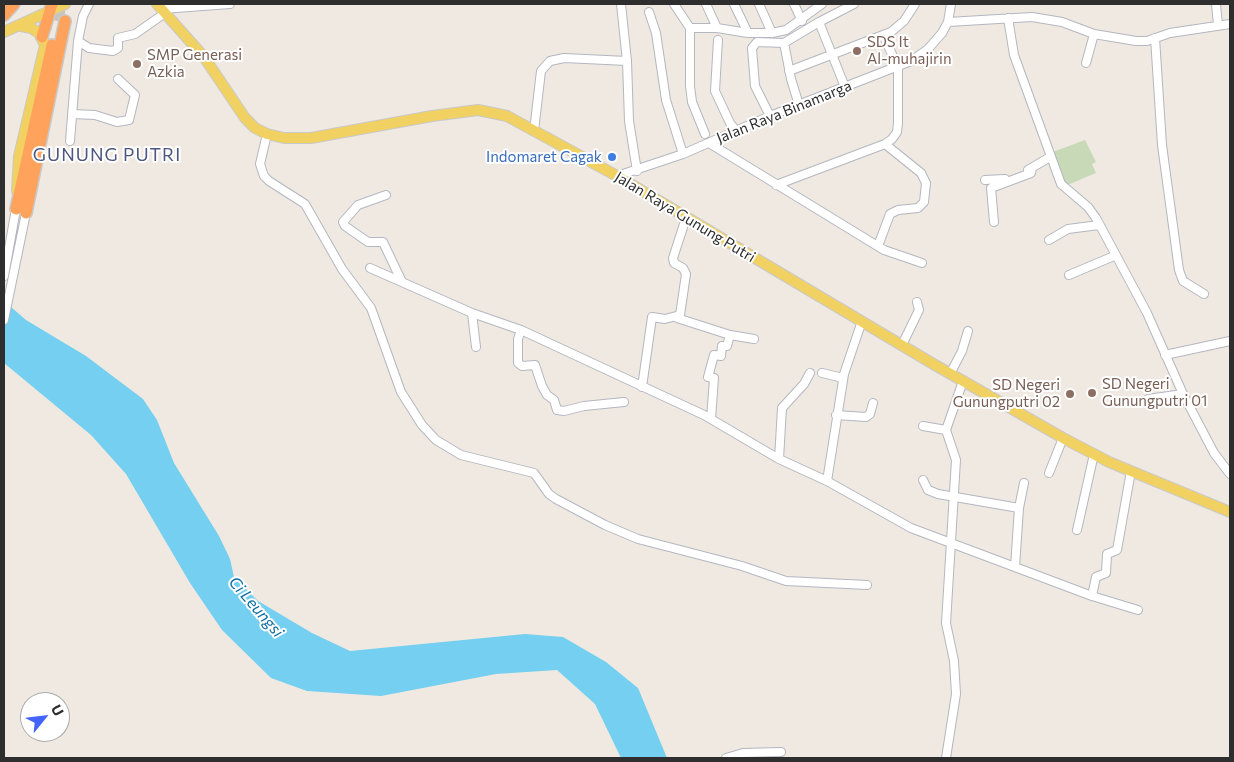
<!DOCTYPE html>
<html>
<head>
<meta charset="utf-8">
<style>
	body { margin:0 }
	#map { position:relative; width:1234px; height:762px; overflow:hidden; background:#efe9e1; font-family:Commissioner,sans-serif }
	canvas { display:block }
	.frame { position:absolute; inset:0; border:5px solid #2e2e2e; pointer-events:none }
	.north { position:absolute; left:20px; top:692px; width:50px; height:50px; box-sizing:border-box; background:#fff; border:1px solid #ababab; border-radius:50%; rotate:61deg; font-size:14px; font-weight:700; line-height:20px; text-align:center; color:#2e2e2e }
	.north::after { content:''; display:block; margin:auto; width:18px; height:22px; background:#4264fb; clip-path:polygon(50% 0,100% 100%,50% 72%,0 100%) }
</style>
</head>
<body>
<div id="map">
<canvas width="1234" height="762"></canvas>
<div class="frame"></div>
<div class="north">U</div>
</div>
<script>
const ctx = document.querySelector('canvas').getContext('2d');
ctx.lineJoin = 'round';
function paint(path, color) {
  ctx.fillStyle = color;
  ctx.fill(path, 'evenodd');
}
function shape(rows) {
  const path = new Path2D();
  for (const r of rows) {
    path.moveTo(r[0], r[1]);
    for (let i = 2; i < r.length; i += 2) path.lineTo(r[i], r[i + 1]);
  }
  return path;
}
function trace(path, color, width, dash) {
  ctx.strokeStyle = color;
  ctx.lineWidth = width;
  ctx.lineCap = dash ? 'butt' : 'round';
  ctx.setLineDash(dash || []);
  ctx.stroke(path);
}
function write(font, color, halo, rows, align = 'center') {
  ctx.font = font + ' Commissioner,sans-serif';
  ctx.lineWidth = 4;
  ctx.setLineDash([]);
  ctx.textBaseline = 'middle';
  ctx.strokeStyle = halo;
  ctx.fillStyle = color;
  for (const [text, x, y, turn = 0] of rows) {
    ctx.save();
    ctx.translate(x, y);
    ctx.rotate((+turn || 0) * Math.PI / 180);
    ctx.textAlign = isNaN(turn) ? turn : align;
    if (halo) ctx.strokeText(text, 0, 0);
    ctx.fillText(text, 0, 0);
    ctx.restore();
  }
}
const cemetery = shape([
	[1085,140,1096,162,1092,164,1096,173,1065,186,1050,153]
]);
const water = shape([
	[4,301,26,320,86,356,143,399,157,420,174,463,219,536,230,559,234,577,258,601,312,633,350,651,525,634,563,637,606,662,638,688,667,758,621,758,595,704,557,670,496,674,381,696,307,691,271,678,222,630,190,583,126,474,91,435,4,363]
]);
const highwayTunnel = shape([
	[58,21,61,4]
]);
const minor = shape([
	[621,4,627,61,629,121,637,171],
	[674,4,690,28,717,28,748,33,772,33,786,30,822,4],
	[706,4,717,28],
	[734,4,748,33],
	[759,4,772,33],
	[794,4,802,21],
	[1216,4,1218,25],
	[162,9,230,4],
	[649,12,656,33,666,100,683,154],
	[1008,18,1014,55,1061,184,1088,207,1096,218,1147,313,1183,394,1214,453,1230,474],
	[819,22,854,4],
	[948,22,1032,17,1062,22,1094,34,1136,41,1147,41,1170,33,1230,24],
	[690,28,690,86,692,102,705,134],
	[1155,38,1162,145,1179,270,1183,281,1204,294],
	[718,40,715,91,730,123,736,131],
	[78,41,89,48,113,51,118,48,118,38,135,34,165,13],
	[784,43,819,22,845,87],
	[784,43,791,79,799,105],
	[1086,63,1094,34],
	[789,71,891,32,904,21,915,4],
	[72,114,95,115,117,122,129,120,135,95,118,79],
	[770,116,755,86,752,48,757,42,784,43],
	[534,131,541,71,550,61,564,58,627,61],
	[267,134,260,164,264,176,269,181,305,204,342,269,371,308,401,392,422,425,436,440,461,455,534,473,549,494,556,499,605,525,638,539,742,566,786,581,867,585],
	[70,141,78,41,83,16,89,4],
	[709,143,884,250,922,263],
	[1028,170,1050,157],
	[617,176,683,154,770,116,911,61,928,49,942,33,948,22,951,4],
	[985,180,1005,179],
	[776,185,885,144,892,139,897,132,898,123,898,67,883,35],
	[386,195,358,205,343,222,345,226,368,242,383,242,402,282],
	[994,222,991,188,1031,173,1032,168],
	[1049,240,1068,229,1099,225],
	[878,246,890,214,898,210,918,208,924,202,926,183,921,173,885,144],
	[370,268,472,313,521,330,704,415,779,459,827,481,911,528,1092,596,1138,610],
	[1069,275,1114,256],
	[4,276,16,209],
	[472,313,476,347],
	[677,318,730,335],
	[4,320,26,213],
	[521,330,518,339,518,363,522,366,535,365,542,386,547,395,554,400,557,410,564,411,584,406,624,402],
	[902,345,919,310,917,302],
	[1165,355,1230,341],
	[822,373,843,378],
	[950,374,962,351,968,331],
	[642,387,652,317,665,319,680,315,686,274,683,268,674,263,673,258,686,218],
	[1148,399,1183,394],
	[836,415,866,417,870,414,873,403],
	[711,419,714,378,708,377,714,355,721,356,722,346,727,346,730,335,754,339],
	[923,426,946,430],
	[779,459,782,408,804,384,810,373],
	[1049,473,1063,438],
	[923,480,928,490,938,494,1019,508,1024,483],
	[827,481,844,374,862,321],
	[1077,530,1094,454],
	[1015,567,1019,508],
	[1092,596,1096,577,1106,573,1107,554,1117,550,1131,471],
	[726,758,743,753,781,752],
	[946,758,956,694,954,661,946,623,956,460,946,430,963,381]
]);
const major = shape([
	[157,4,204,57,245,118,255,128,267,134,284,138,311,138,432,116,478,110,507,116,617,176,935,365,1063,438,1109,462,1230,512],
	[4,32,65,4],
	[17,191,19,156,45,45,39,33,31,28,21,26]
]);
const highway = shape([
	[4,15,14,4],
	[42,37,52,4],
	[16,209,52,45],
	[26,213,65,21]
]);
const markers = [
	[857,51,5,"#8d6e63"],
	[137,64,5,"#8d6e63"],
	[612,157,5,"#3f7fe0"],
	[1092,393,5,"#8d6e63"],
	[1070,394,5,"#8d6e63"]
];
const educationNames = [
	["SDS It",867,42],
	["Al-muhajirin",867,59],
	["SMP Generasi",147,55],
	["Azkia",147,72],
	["SD Negeri",1102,384],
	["Gunungputri 01",1102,401],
	["SD Negeri",1060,385,"right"],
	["Gunungputri 02",1060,402,"right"]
];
const streetNames = [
	["Jalan Raya Binamarga",784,112,-22],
	["Jalan Raya Gunung Putri",685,217,31]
];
const shopNames = [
	["Indomaret Cagak",602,157]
];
const waterNames = [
	["Ci Leungsi",256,607,49]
];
const quarterNames = [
	["GUNUNG PUTRI",107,155]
];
paint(cemetery, '#c8d9b8');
paint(water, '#75cff0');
trace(highwayTunnel, '#c8c4bd', 11, [11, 5.5]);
trace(minor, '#b4b7c1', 10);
trace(major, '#c9c9c9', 12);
trace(highway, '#c9c9c9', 14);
trace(minor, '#fff', 8);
trace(major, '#f2d163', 10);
trace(highway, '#ffa35c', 11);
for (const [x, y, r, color] of markers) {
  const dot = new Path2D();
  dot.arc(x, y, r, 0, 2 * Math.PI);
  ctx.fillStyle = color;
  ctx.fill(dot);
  trace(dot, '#fff', 2);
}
write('15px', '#785e54', '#fff', educationNames, 'left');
write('15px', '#2e2e2e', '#fff', streetNames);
write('15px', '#366cbe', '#fff', shopNames, 'right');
write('italic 16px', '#0d6fa3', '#fff', waterNames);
ctx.letterSpacing = '1px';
write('18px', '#4d5680', '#fff', quarterNames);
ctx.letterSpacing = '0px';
</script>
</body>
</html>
